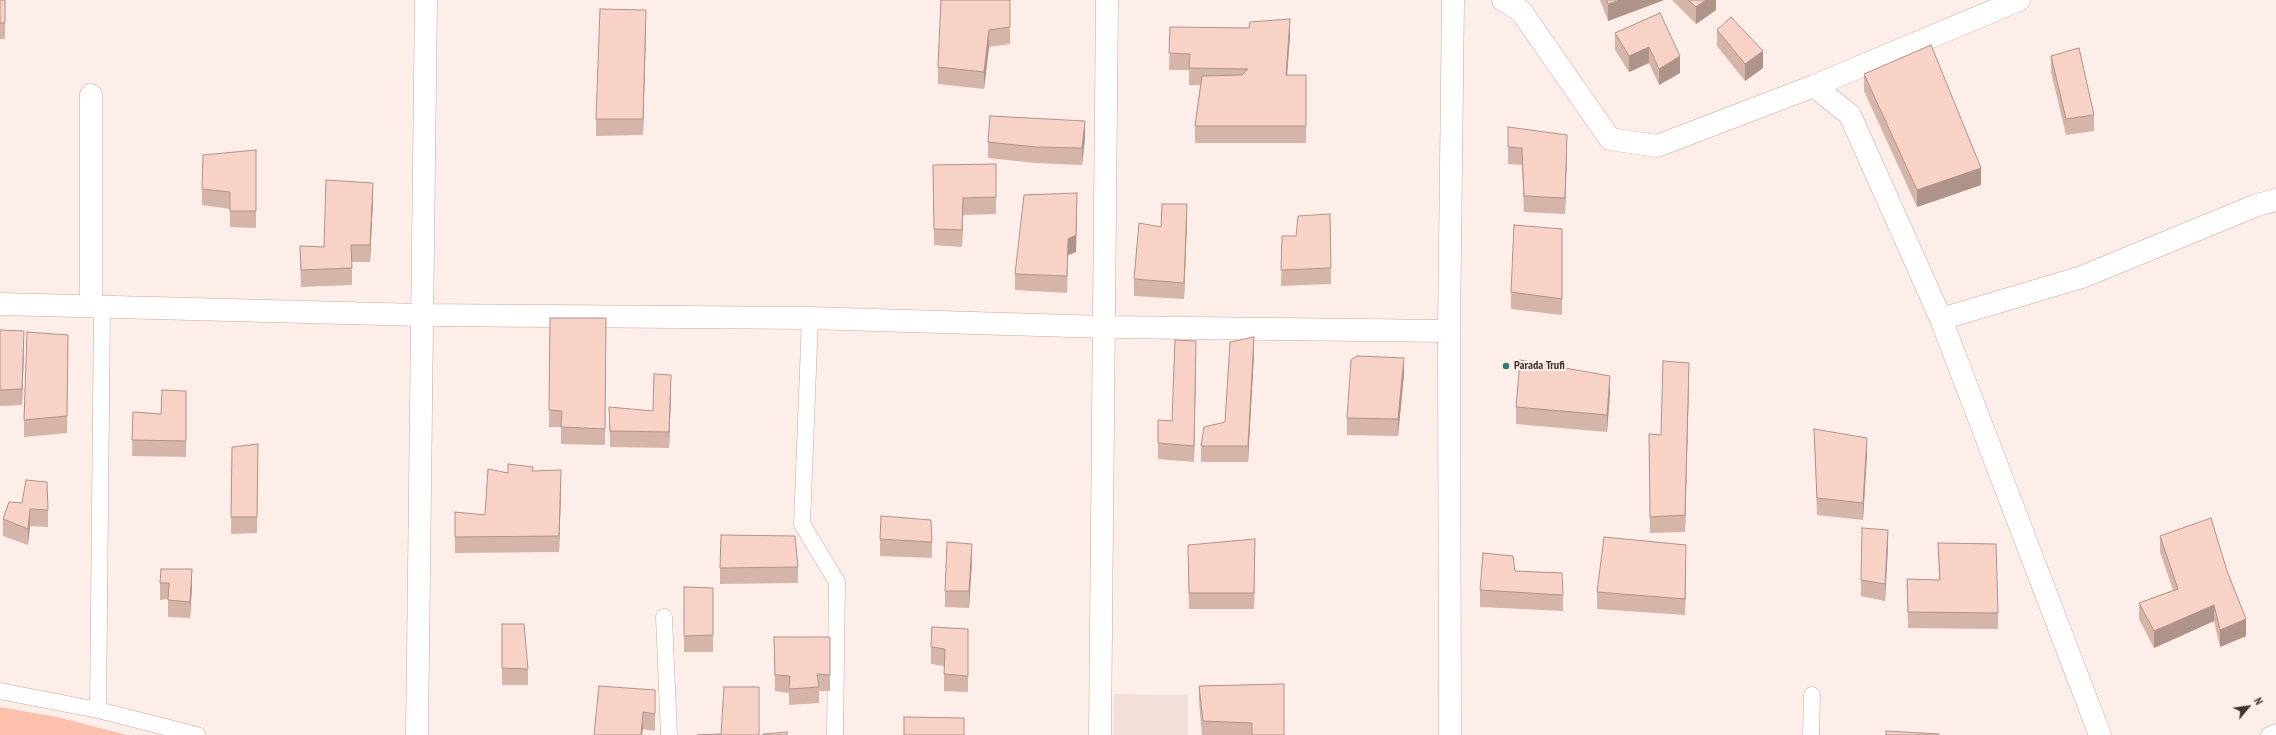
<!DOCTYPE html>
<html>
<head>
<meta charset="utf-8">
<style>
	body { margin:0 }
	#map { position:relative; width:2276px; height:735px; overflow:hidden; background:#feeee9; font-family:"PT Sans Narrow",sans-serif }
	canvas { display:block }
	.north { position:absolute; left:2228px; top:687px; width:40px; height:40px; -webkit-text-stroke:3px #feeee9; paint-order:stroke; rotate:61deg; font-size:11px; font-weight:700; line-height:16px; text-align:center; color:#41322d }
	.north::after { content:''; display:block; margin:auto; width:14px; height:18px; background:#41322d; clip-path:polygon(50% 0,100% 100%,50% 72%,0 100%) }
</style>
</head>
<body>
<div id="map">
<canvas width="2276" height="735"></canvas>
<div class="north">N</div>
</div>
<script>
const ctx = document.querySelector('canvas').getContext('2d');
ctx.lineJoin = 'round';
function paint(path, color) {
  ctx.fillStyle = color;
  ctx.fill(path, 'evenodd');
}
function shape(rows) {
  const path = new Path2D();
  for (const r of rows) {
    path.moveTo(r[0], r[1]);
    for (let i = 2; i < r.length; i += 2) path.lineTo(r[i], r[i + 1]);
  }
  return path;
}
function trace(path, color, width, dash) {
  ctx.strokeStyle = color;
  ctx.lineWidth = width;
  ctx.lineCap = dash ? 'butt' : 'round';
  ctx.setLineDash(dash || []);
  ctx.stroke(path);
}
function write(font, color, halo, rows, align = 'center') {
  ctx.font = font + ' "PT Sans Narrow",sans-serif';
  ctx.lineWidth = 4;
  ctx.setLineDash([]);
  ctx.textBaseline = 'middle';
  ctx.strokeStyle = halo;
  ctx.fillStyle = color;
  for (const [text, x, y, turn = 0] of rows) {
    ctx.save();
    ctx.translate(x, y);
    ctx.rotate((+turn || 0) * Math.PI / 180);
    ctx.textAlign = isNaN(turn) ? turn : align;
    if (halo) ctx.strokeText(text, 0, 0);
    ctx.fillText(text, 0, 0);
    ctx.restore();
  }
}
const built = shape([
	[1114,694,1188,695,1188,735,1113,735]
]);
const green = shape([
	[0,707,57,717,127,735,0,735]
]);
const service = shape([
	[810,318,802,524,837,582,835,735],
	[664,617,669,735],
	[0,691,98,710,197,735],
	[98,710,102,307],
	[1811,735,1812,695],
	[2269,735,2276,732]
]);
const minor = shape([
	[1503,0,1521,11,1610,139,1657,146,1814,86,1850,115,1941,319,2100,735],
	[1814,86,2019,0],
	[91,95,91,306],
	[0,304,421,315,810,318,1104,327,1449,331],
	[1941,319,2082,277,2257,205,2276,200],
	[417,735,426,0],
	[1100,735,1107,0],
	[1450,735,1449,331,1453,0]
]);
const wall = shape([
	[0,0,5,0,5,39,0,39],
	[1010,0,1010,44,989,47,984,89,938,84,938,67],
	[1600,0,1664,0,1608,21],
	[1672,0,1716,0,1716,10,1696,24],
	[1660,13,1680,73,1659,85,1649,63,1629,72,1615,50,1615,33],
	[646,26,643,135,596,136,596,119],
	[1170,27,1290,35,1287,75,1306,75,1306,143,1195,143,1195,126,1200,85,1189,85,1189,70,1169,70],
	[1717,30,1763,68,1745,81,1717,46],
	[2051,56,2094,115,2094,131,2066,135,2051,72],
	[1864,74,1981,185,1917,207,1864,91],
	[1508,127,1567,151,1565,214,1524,212,1522,165,1508,164],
	[1085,138,1082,165,1035,163,988,158,988,142],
	[256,150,256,228,230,227,230,209,202,205,202,189],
	[996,164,996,214,963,215,962,247,934,245,933,165],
	[373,200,370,262,352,262,352,285,301,287,300,263,300,246,324,247],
	[1077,209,1076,252,1068,255,1067,293,1015,290,1015,274],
	[1330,214,1331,284,1281,286,1282,236,1296,236],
	[1187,220,1184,299,1134,296,1134,279,1161,227],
	[1562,229,1562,315,1511,309,1511,292],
	[550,318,606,318,605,445,561,444,561,427,549,427],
	[0,330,24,348,22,405,0,406],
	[68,335,67,433,24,437,24,420],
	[1254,354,1248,462,1201,462,1201,446,1225,422],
	[1196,357,1194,462,1158,459,1158,420,1172,421],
	[1404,374,1398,436,1347,435,1347,418],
	[1689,380,1685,532,1650,533,1649,434,1661,435],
	[186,391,186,457,132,456,133,412,161,414],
	[671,392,669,448,610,447,609,407,653,411],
	[1610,393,1607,432,1516,424,1516,407],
	[1814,429,1867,454,1863,520,1817,515],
	[258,444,257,533,231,534,232,447],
	[533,471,561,487,559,552,455,553,455,512,485,515,508,473],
	[22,503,48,510,48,527,30,526,28,545,3,536,3,519],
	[2160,536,2246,636,2220,647,2214,621,2154,648,2139,619,2139,603,2173,590,2160,552],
	[880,539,932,542,932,558,880,556],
	[1938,543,1998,613,1998,629,1908,628,1907,579,1939,580],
	[1188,545,1255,556,1254,609,1189,609],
	[1888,546,1885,601,1861,596,1861,580],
	[972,561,969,608,945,607,945,591],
	[1686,561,1685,615,1597,609,1597,592],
	[798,567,798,583,720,584,720,568],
	[161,569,192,586,190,618,168,617,168,599,160,600,160,583],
	[1515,571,1563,595,1563,611,1480,607,1480,590],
	[684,587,713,588,713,652,684,652],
	[502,624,528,669,528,685,502,685],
	[968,629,968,692,944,691,944,666,931,664,931,647],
	[774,637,830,637,830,691,819,691,819,703,789,705,789,693,775,691],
	[1199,686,1284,735,1202,735,1199,702],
	[655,690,655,731,643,729,594,735]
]);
const shadedWall = shape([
	[1620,0,1664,0,1608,21,1608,4],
	[1706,0,1716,0,1716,10,1696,24,1696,7],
	[646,10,646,26,643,135,643,119],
	[1290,19,1290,35,1286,92,1286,75],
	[989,30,989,47,984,89,984,72],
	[1649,47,1649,63,1629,72,1629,56],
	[1763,51,1763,68,1745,81,1745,64],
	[1680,56,1680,73,1659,85,1659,69],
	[1085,121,1085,138,1082,165,1082,148],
	[1567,135,1567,151,1565,214,1565,198],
	[1981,168,1981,185,1917,207,1917,190],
	[373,183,373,200,370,262,370,245],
	[1077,193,1076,252,1068,255,1067,293,1068,239],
	[963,198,963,215,962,247,962,230],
	[1187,204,1187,220,1184,299,1184,283],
	[24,331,24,348,22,405,22,389],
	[1254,337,1254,354,1248,462,1248,446],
	[1196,341,1196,357,1194,462,1194,446],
	[1404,358,1404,374,1398,436,1398,419],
	[1689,363,1689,380,1685,532,1685,515],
	[671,375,671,392,669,448,669,432],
	[1610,376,1610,393,1607,432,1607,415],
	[1867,438,1867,454,1863,520,1863,503],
	[561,470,561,487,559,552,559,536],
	[30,509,30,526,28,545,28,529],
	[1888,530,1888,546,1885,601,1885,584],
	[1255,539,1255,556,1254,609,1254,593],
	[972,544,972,561,969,608,969,591],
	[1686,545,1686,561,1685,615,1685,599],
	[192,569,192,586,190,618,190,602],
	[2214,605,2214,621,2154,648,2154,631],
	[2246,619,2246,636,2220,647,2220,630],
	[643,712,643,729,642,735,641,735]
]);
const building = shape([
	[0,0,5,0,5,23,0,23,0,0],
	[941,0,1010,0,1010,27,989,30,984,72,938,67,941,0],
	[1607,0,1620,0,1608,4,1607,0],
	[1688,0,1706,0,1696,7,1688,0],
	[600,9,646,10,643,119,596,119,600,9],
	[1660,13,1680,56,1659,69,1649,47,1629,56,1615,33,1660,13],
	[1731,17,1763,51,1745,64,1717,30,1731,17],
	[1290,19,1286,75,1306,75,1306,126,1195,126,1202,76,1242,75,1248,69,1189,68,1190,54,1169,53,1170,27,1249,28,1250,22,1290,19],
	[1931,45,1981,168,1917,190,1864,74,1931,45],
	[2079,48,2094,115,2066,119,2051,56,2079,48],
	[990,116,1085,121,1082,148,1035,147,988,142,990,116],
	[1508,127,1567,135,1565,198,1524,196,1522,148,1508,147,1508,127],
	[256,150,256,211,230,211,230,192,202,189,203,155,256,150],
	[996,164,996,197,963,198,962,230,934,229,933,165,996,164],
	[326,180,373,183,370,245,351,245,352,268,301,270,300,246,324,247,326,180],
	[1077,193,1076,235,1068,239,1067,276,1015,274,1024,195,1077,193],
	[1162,204,1187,204,1184,283,1134,279,1139,223,1161,227,1162,204],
	[1330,214,1331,268,1281,270,1282,236,1296,236,1298,216,1330,214],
	[1514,225,1562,229,1562,299,1511,292,1514,225],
	[550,318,606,318,605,429,561,427,562,411,549,410,550,318],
	[0,330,24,331,22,389,0,390,0,330],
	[27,332,68,335,67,416,24,420,27,332],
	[1254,337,1248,446,1201,446,1204,427,1225,422,1230,342,1254,337],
	[1175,340,1196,341,1194,446,1158,443,1158,420,1172,421,1175,340],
	[1357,356,1404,358,1398,419,1347,418,1351,360,1357,356],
	[1520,360,1610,376,1607,415,1516,407,1520,360],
	[1663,361,1689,363,1685,515,1650,517,1649,434,1661,435,1663,361],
	[654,374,671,375,669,432,610,431,609,407,653,411,654,374],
	[162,390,186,391,186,441,132,440,133,412,161,414,162,390],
	[1814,429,1867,438,1863,503,1817,498,1814,429],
	[258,444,257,517,231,517,232,447,258,444],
	[508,464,533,467,532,471,561,470,559,536,455,537,455,512,485,515,488,469,508,473,508,464],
	[26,480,47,482,48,510,30,509,28,529,3,519,9,502,22,503,26,480],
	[881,516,931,520,932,542,880,539,881,516],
	[2211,518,2227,571,2246,619,2220,630,2214,605,2154,631,2139,603,2178,589,2160,536,2211,518],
	[1862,528,1888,530,1885,584,1861,580,1862,528],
	[721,535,795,536,798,567,720,568,721,535],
	[1604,537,1686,545,1685,599,1597,592,1604,537],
	[1255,539,1254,593,1189,593,1188,545,1255,539],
	[947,542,972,544,969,591,945,591,947,542],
	[1938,543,1996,544,1998,613,1908,612,1907,579,1940,580,1938,543],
	[1483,553,1513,556,1515,571,1562,573,1563,595,1480,590,1483,553],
	[161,569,192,569,190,602,168,600,169,583,160,583,161,569],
	[684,587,713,588,713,635,684,636,684,587],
	[502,624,524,624,528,669,502,668,502,624],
	[932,627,968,629,968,676,944,674,945,649,931,647,932,627],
	[774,637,830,637,830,675,817,674,819,687,789,689,790,676,775,675,774,637],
	[1284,684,1284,735,1252,735,1252,723,1203,721,1199,686,1284,684],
	[599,686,655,690,655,714,643,712,641,735,594,735,599,686],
	[724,687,759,687,759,735,697,735,721,734,724,687],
	[904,717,964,718,964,735,904,735,904,717],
	[1886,731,1939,734,1939,735,1886,735,1886,731],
	[787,732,787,735,763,735,763,734,787,732]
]);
const markers = [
	[1506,366,4,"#327a74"]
];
const poiNames = [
	["Parada Trufi",1514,366]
];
paint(built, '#f2dfd9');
paint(green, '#fcc0ac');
trace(service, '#cba79b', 17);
trace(minor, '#cba79b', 23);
trace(service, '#fff', 16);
trace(minor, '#fff', 22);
paint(wall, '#d5b5aa');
paint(shadedWall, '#ae938b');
paint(building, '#f8d2c6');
trace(building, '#ae938b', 1);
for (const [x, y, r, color] of markers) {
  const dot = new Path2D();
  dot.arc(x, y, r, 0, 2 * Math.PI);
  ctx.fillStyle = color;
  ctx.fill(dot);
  trace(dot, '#feeee9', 1.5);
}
write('bold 12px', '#41322d', '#feeee9', poiNames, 'left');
</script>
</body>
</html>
